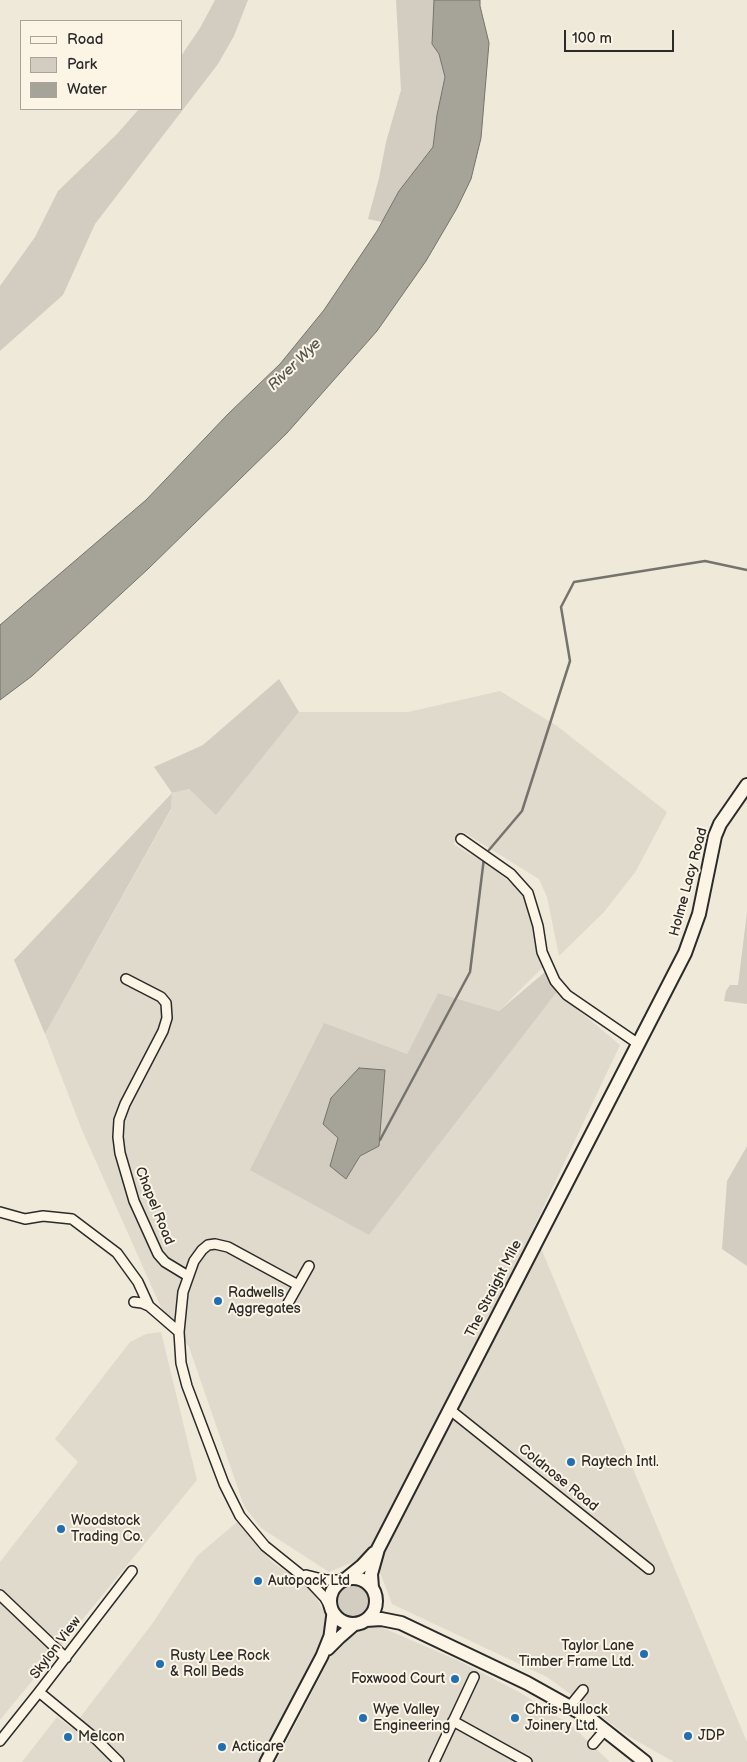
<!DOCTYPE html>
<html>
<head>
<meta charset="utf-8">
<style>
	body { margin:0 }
	#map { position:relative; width:747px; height:1762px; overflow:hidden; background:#efe9da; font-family:"Balsamiq Sans",sans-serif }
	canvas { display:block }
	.legend { position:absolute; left:20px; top:20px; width:162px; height:90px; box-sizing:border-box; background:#fcf5e5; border:1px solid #a8a49b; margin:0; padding:6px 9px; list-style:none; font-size:15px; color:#2b2b2b }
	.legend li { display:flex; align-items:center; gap:10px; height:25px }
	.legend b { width:25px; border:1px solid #a8a49b }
	.scale { position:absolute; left:564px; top:30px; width:110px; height:22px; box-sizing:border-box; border:2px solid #2b2b2b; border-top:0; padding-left:6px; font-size:15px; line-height:18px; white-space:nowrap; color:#2b2b2b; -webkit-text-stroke:4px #fcf5e5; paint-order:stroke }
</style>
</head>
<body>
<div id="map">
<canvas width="747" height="1762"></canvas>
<ul class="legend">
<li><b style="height:6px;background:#fcf5e5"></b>Road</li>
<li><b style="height:14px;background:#d2cdc0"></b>Park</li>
<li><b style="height:14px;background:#a6a399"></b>Water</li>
</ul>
<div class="scale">100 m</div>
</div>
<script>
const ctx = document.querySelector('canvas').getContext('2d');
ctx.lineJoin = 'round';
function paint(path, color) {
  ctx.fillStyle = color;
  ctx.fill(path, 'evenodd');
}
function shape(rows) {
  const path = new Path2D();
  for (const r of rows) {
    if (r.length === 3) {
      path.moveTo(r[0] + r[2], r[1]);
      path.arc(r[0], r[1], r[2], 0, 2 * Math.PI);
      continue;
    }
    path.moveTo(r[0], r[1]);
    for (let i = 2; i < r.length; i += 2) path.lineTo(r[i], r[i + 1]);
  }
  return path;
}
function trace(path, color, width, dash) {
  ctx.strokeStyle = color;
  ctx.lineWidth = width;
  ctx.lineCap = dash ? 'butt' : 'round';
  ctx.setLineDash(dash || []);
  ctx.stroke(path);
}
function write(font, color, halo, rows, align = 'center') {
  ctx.font = font + ' "Balsamiq Sans",sans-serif';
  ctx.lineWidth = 4;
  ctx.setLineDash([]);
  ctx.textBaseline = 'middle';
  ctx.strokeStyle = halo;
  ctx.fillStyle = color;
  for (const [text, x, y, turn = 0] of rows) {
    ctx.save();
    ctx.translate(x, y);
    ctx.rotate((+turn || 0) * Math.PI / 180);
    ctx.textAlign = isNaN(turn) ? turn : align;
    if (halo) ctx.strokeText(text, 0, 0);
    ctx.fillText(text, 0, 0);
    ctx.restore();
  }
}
const built = shape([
	[500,691,557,726,667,812,636,871,604,912,559,956,547,897,539,879,463,832,453,844,489,865,519,890,528,906,544,966,499,1011,438,993,407,1054,369,1235,557,992,620,1045,533,1229,747,1742,747,1762,674,1762,667,1758,628,1736,547,1677,392,1604,379,1570,358,1560,329,1572,261,1528,244,1506,189,1347,163,1312,82,1130,45,1034,171,810,172,793,189,789,216,814,299,712,408,712],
	[161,1332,197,1480,0,1720,0,1562,78,1462,55,1439,130,1342,146,1334],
	[237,1522,273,1563,298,1579,311,1590,319,1602,325,1615,325,1627,323,1637,313,1661,259,1762,22,1762,57,1717,72,1728,152,1624,197,1556],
	[373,1627,381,1627,459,1661,521,1693,573,1727,610,1762,276,1762,333,1652,348,1639,363,1629]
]);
const green = shape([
	[215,0,248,0,234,36,218,64,95,224,63,295,0,351,0,286,35,237,58,191,117,134,139,109,181,109,181,56,200,28],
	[396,0,434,0,432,44,439,54,445,77,433,147,399,191,382,222,368,219,379,178,386,142,401,90],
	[279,679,299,712,216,815,189,789,172,793,171,809,45,1034,14,960,172,793,154,767,203,745],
	[747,912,747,1004,724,1001,726,991,730,985,738,985],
	[545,972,557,992,369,1235,250,1170,324,1023,407,1054,438,993,499,1011],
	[747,1146,747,1266,722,1249,727,1181],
	[353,1601,17]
]);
const water = shape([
	[434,0,480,0,480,6,489,43,481,138,471,179,457,208,426,261,377,331,287,433,148,569,32,676,0,700,0,625,146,500,228,414,280,364,324,310,377,231,399,191,433,147,437,115,445,77,439,54,432,44,434,0],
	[359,1068,385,1070,379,1146,360,1156,346,1179,330,1166,338,1138,323,1124,331,1098,359,1068]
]);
const stream = shape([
	[489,850,522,811,570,661,561,607,574,582,705,561,747,570],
	[380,1140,470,972,484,858]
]);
const minor = shape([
	[461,839,511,874,528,893,538,926,542,952,555,981,567,995,637,1043],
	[126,979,161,997,166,1003,167,1018,163,1031,125,1104,119,1120,118,1137,120,1153,134,1201,158,1254,165,1262,188,1276],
	[0,1212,25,1219,43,1216,72,1219,117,1253,138,1282,149,1306],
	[298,1285,228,1247,215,1244,208,1245,202,1250,194,1261,183,1292,179,1332,181,1363,187,1386,224,1484,240,1516,265,1546,311,1583,325,1598,330,1607],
	[134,1302,142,1303,149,1306,179,1332],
	[287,1305,309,1266],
	[449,1409,649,1569],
	[306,1575,326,1580,343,1580],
	[0,1595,66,1658],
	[39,1692,96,1739,119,1762],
	[570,1706,583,1690],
	[453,1721,527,1762],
	[0,1741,39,1692,132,1571],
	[593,1744,605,1730],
	[434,1762,474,1677]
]);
const tertiary = shape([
	[328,1649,340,1637,355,1624],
	[266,1762,322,1656,330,1636,333,1613]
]);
const secondary = shape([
	[353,1601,23],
	[346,1579,362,1566,374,1553],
	[372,1588,371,1574,378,1549,685,953,699,914,715,836,720,824,747,785],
	[366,1620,381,1619,401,1623,527,1683,588,1717,645,1762]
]);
const markers = [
	[218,1301,5,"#1f6fb2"],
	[571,1462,5,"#1f6fb2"],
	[61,1529,5,"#1f6fb2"],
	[258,1581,5,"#1f6fb2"],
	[644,1654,5,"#1f6fb2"],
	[160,1664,5,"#1f6fb2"],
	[455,1679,5,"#1f6fb2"],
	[363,1718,5,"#1f6fb2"],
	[515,1718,5,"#1f6fb2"],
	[688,1736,5,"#1f6fb2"],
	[68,1737,5,"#1f6fb2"],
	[222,1747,5,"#1f6fb2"]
];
const streetNames = [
	["Holme Lacy Road",689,882,-75],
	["Chapel Road",154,1206,68],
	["The Straight Mile",494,1289,-63],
	["Coldnose Road",558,1478,39],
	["Skylon View",56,1648,-53]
];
const poiNames = [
	["Radwells",228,1293],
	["Aggregates",228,1309],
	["Raytech Intl.",581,1462],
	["Woodstock",71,1521],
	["Trading Co.",71,1537],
	["Autopack Ltd",268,1581],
	["Taylor Lane",634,1646,"right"],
	["Timber Frame Ltd.",634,1662,"right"],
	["Rusty Lee Rock",170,1656],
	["& Roll Beds",170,1672],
	["Foxwood Court",445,1679,"right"],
	["Wye Valley",373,1710],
	["Engineering",373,1726],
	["Chris Bullock",525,1710],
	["Joinery Ltd.",525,1726],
	["JDP",698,1736],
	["Melcon",78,1737],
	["Acticare",232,1747]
];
const waterNames = [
	["River Wye",295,365,-44]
];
paint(built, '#e0dacc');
paint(green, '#d2cdc0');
paint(water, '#a6a399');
trace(water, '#75736d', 1);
trace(stream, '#75736d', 2.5);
trace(minor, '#2b2b2b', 12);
trace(tertiary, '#2b2b2b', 15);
trace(secondary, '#2b2b2b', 16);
trace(minor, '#fcf5e5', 9);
trace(tertiary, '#fcf5e5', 11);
trace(secondary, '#fcf5e5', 12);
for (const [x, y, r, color] of markers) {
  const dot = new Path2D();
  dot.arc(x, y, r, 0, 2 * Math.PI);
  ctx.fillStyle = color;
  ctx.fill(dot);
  trace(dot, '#fcf5e5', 2);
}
write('14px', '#2b2b2b', '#fcf5e5', streetNames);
write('14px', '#2b2b2b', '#fcf5e5', poiNames, 'left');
write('italic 15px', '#565552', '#fcf5e5', waterNames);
</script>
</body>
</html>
